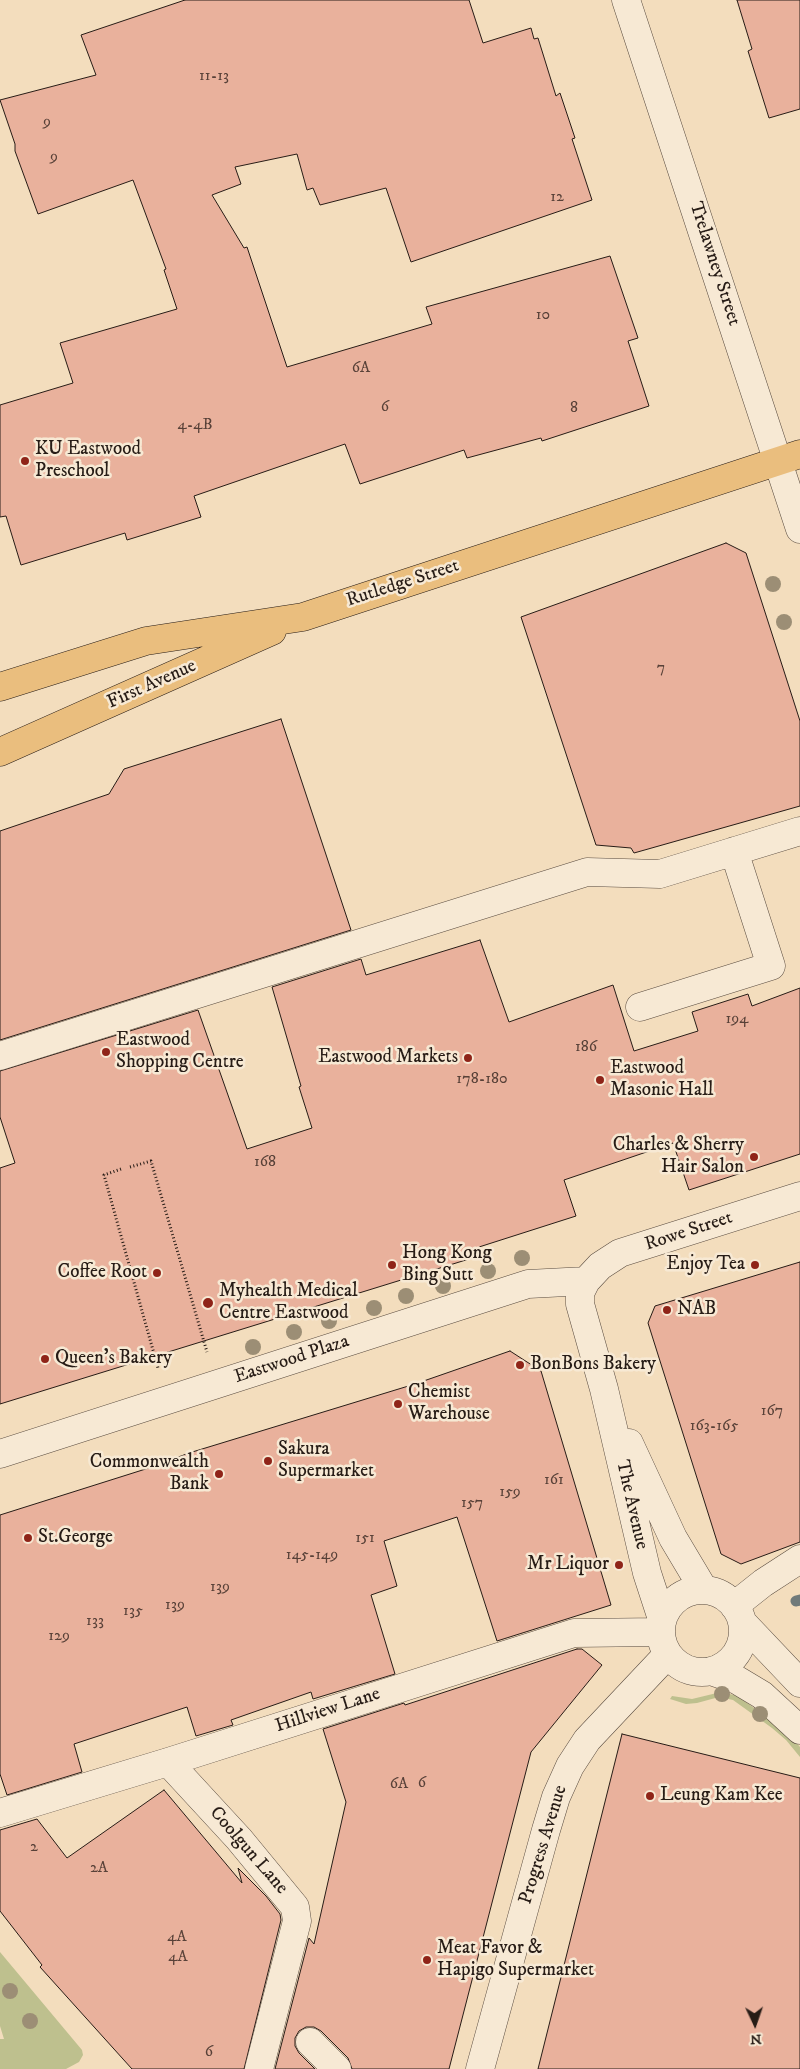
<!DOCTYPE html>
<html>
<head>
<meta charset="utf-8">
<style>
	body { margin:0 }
	#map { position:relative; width:800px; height:2069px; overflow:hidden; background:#f3ddbd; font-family:"IM FELL DW Pica",serif }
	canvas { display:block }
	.north { position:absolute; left:730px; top:1999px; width:50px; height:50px; -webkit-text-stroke:4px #f7e9d4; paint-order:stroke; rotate:177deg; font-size:14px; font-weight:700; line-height:20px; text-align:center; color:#271c16 }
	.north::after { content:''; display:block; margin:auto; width:18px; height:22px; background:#271c16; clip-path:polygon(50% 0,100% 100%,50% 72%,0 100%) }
</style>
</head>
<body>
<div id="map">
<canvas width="800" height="2069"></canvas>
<div class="north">N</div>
</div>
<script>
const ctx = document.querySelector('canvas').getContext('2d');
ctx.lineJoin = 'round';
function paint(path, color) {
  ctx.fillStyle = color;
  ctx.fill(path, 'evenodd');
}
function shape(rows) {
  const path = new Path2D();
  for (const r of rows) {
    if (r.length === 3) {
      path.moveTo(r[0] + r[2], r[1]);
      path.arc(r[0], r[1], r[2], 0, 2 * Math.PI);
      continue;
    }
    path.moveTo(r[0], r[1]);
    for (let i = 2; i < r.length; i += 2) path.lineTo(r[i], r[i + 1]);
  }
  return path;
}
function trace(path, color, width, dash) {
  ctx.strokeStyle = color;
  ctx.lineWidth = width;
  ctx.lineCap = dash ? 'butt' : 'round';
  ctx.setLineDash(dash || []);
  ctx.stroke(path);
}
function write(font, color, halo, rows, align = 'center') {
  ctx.font = font + ' "IM FELL DW Pica",serif';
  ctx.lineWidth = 5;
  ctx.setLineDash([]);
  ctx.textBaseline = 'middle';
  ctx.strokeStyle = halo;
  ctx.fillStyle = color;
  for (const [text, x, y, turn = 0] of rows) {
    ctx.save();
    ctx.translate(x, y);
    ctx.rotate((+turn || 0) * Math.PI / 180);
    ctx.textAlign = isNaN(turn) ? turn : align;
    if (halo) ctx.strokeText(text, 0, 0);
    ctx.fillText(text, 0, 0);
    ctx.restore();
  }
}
const green = shape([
	[721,1692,738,1696,790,1735,800,1747,800,1757,786,1740,772,1728,733,1700,719,1697,697,1703,686,1704,670,1699,672,1696,692,1699],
	[0,1952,82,2050,83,2055,79,2062,66,2069,0,2069,0,2039,4,2039,0,2026]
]);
const stream = shape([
	[796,1601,800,1600]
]);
const building = shape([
	[185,0,469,0,483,43,531,28,534,39,538,38,556,96,560,93,575,138,572,139,592,200,411,262,386,188,320,205,313,188,307,190,297,154,235,167,241,184,212,195,244,248,247,247,287,367,432,324,426,307,610,256,638,338,628,341,649,406,542,441,541,438,467,458,464,450,360,484,345,444,194,496,201,517,127,540,125,533,21,565,6,516,0,517,0,405,73,383,60,343,177,309,164,270,166,269,133,180,38,214,15,151,15,144,0,100,96,75,81,35,185,0],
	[737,0,800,0,800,109,769,118,748,51,752,49,737,0],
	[726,543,746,553,800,721,800,806,634,853,631,848,596,845,521,617,726,543],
	[281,719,351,930,0,1040,0,831,109,794,124,769,281,719],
	[480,940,509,1022,613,985,634,1051,698,1031,692,1012,748,994,752,1006,800,988,800,1154,689,1190,673,1143,564,1180,576,1216,479,1247,482,1255,0,1404,0,1168,15,1163,0,1117,0,1071,198,1010,247,1149,312,1128,299,1087,301,1086,272,987,361,959,366,975,480,940],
	[800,1262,800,1542,741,1564,721,1554,648,1323,655,1306,800,1262],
	[510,1351,541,1371,611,1605,497,1641,457,1517,384,1541,397,1586,371,1595,395,1674,313,1699,311,1692,231,1720,233,1725,196,1736,187,1707,74,1744,82,1772,7,1795,0,1774,0,1515,152,1467,189,1453,415,1384,510,1351],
	[577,1649,582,1649,602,1665,531,1752,449,2069,352,2069,348,2058,321,2031,314,2027,306,2027,299,2031,295,2038,295,2046,299,2053,315,2069,275,2069,309,1938,314,1944,346,1802,323,1729,404,1703,405,1705,577,1649],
	[622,1734,800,1778,800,2069,538,2069,622,1734],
	[164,1790,242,1883,238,1868,266,1896,280,1914,281,1920,244,2069,132,2069,40,1967,42,1965,0,1911,0,1830,37,1819,67,1858,164,1790]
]);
const path = shape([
	[130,1167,151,1161,207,1352],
	[121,1169,104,1175,158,1368]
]);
const minor = shape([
	[626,0,800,529],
	[640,1007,771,966,734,851],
	[0,1056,587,872,660,874,800,831],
	[629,1443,673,1538,704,1590],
	[0,1454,528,1284,586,1281],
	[702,1631,41],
	[734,1606,763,1583,800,1559],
	[662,1619,647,1573,604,1389,580,1304,580,1293,586,1281,600,1266,620,1253,800,1196],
	[742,1622,800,1683],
	[711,1671,737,1680,762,1695,800,1730],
	[168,1762,239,1839,295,1907,297,1921,259,2069],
	[0,1813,168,1762,574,1633,660,1632],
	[310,2042,337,2069],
	[480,2069,546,1830,556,1797,570,1766,587,1740,668,1654]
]);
const major = shape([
	[0,687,146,641,303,617,800,454],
	[0,752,272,631]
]);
const trees = [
	[773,584],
	[784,622],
	[522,1258],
	[488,1271],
	[443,1286],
	[406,1296],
	[374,1308],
	[329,1321],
	[294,1332],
	[253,1347],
	[722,1694],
	[760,1714],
	[10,1991],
	[30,2021]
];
const markers = [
	[25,461,5,"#8f2418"],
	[106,1052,5,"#8f2418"],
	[468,1058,5,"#8f2418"],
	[600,1080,5,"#8f2418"],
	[754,1157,5,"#8f2418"],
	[392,1265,5,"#8f2418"],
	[755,1265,5,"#8f2418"],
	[157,1273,5,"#8f2418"],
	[208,1303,6,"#8f2418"],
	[667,1310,5,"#8f2418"],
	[45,1359,5,"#8f2418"],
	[520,1365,5,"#8f2418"],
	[398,1404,5,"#8f2418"],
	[268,1461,5,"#8f2418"],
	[219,1474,5,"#8f2418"],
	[28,1538,5,"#8f2418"],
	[619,1565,5,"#8f2418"],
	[650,1796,5,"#8f2418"],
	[427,1960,5,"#8f2418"]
];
const numberNames = [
	["11-13",214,77],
	["9",47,123],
	["9",54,158],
	["12",557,198],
	["10",543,316],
	["6A",361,369],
	["6",385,408],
	["8",574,409],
	["4-4B",195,426],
	["7",661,669],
	["194",737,1020],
	["186",586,1048],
	["178-180",482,1080],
	["168",265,1163],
	["167",772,1412],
	["163-165",714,1427],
	["161",554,1481],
	["159",510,1493],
	["157",472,1504],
	["151",365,1539],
	["145-149",312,1556],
	["139",220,1588],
	["139",175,1606],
	["135",133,1612],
	["133",95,1622],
	["129",59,1637],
	["6",422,1784],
	["6A",399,1785],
	["2",34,1848],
	["2A",99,1869],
	["4A",177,1938],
	["4A",178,1958],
	["6",209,2053]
];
const streetNames = [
	["Trelawney Street",714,264,72],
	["Rutledge Street",403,584,-18],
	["First Avenue",152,685,-24],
	["Rowe Street",689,1232,-18],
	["Eastwood Plaza",292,1360,-18],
	["The Avenue",631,1505,77],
	["Hillview Lane",328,1711,-18],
	["Progress Avenue",544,1845,-73],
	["Coolgun Lane",248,1851,49]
];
const poiNames = [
	["KU Eastwood",35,450],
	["Preschool",35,472],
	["Eastwood",116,1041],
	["Shopping Centre",116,1063],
	["Eastwood Markets",458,1058,"right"],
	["Eastwood",610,1069],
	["Masonic Hall",610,1091],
	["Charles & Sherry",744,1146,"right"],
	["Hair Salon",744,1168,"right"],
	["Hong Kong",402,1254],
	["Bing Sutt",402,1276],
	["Enjoy Tea",745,1265,"right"],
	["Coffee Root",147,1273,"right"],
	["Myhealth Medical",219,1292],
	["Centre Eastwood",219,1314],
	["NAB",677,1310],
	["Queen's Bakery",55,1359],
	["BonBons Bakery",530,1365],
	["Chemist",408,1393],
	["Warehouse",408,1415],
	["Sakura",278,1450],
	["Supermarket",278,1472],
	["Commonwealth",209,1463,"right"],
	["Bank",209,1485,"right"],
	["St.George",38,1538],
	["Mr Liquor",609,1565,"right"],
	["Leung Kam Kee",660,1796],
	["Meat Favor &",437,1949],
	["Hapigo Supermarket",437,1971]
];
paint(green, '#bec08e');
trace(stream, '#707a7a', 11);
paint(building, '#e9b19c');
trace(building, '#271c16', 1);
trace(minor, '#5a4c40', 29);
trace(major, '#271c16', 29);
trace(path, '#271c16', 3, [1, 2.5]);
trace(minor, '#f7e9d4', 28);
trace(major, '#eabe7e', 28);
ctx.fillStyle = '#9c8e75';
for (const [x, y] of trees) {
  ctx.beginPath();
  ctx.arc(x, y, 8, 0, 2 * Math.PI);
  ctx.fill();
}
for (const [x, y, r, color] of markers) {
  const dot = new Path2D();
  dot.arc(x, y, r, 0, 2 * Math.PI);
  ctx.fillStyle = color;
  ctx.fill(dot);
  trace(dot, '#f7e9d4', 2);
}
write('16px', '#584138', null, numberNames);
write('19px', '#271c16', '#f7e9d4', streetNames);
write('19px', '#271c16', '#f7e9d4', poiNames, 'left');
</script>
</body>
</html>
